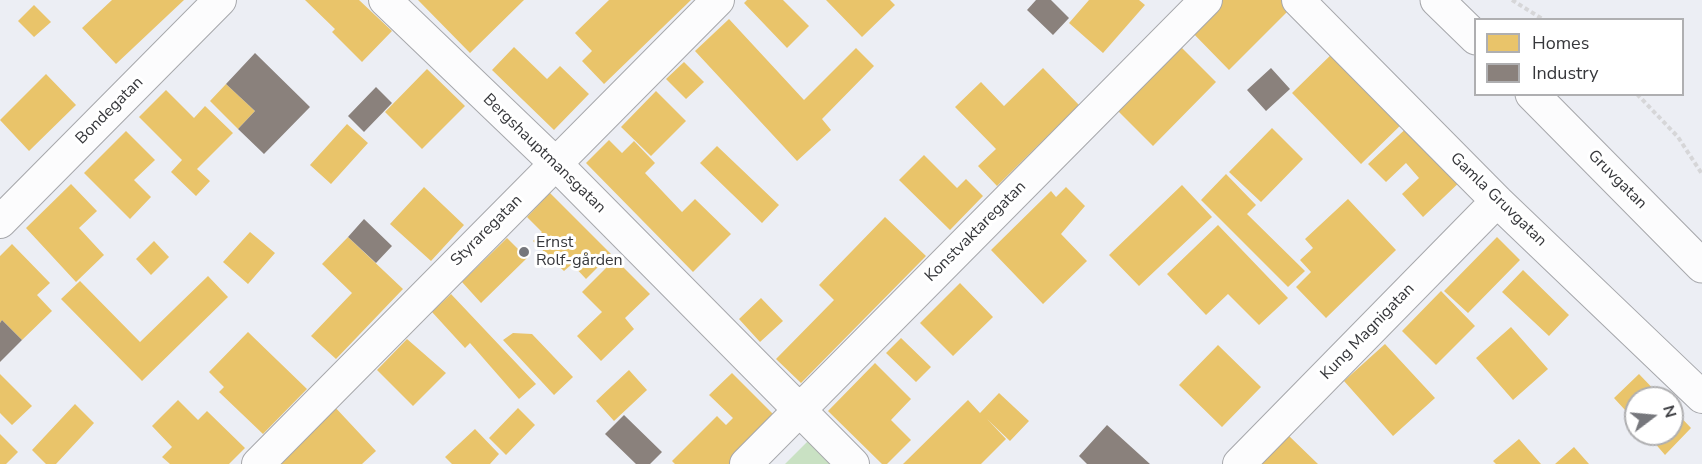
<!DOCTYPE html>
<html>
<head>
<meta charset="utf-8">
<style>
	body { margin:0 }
	#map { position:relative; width:1702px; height:464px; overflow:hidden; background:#eceef4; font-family:"Nunito Sans",sans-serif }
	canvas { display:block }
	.legend { position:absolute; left:1474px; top:18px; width:210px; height:78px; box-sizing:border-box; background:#fff; border:2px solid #afafb1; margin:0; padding:8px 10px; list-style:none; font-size:18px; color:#36373b }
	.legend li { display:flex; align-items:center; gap:12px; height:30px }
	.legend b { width:30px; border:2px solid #afafb1 }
	.north { position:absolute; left:1624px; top:386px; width:60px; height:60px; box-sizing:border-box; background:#fff; border:2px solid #afafb1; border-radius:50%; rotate:74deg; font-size:16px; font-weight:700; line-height:24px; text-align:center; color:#36373b }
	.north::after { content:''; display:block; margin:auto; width:21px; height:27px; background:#76777c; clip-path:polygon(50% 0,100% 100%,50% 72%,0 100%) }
</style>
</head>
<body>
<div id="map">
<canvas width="1702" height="464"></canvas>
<ul class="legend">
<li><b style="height:16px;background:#e9c46a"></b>Homes</li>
<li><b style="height:16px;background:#8a817c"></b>Industry</li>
</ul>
<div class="north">N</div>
</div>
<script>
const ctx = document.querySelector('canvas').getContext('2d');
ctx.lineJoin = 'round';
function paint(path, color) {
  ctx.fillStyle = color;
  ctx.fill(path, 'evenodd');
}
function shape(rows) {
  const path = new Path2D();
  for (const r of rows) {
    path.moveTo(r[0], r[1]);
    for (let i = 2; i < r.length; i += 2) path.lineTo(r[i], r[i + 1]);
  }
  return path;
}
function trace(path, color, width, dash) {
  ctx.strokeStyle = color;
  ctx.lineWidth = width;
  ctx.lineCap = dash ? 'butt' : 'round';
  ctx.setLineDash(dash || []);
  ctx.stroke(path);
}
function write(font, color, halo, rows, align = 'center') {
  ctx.font = font + ' "Nunito Sans",sans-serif';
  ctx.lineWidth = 6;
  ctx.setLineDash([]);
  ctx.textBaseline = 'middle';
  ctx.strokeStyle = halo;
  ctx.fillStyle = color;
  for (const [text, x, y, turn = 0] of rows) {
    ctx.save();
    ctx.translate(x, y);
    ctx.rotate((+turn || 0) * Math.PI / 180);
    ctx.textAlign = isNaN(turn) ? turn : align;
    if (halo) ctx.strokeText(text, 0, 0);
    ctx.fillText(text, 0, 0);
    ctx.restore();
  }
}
const green = shape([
	[809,440,832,464,785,464]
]);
const homes = shape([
	[112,0,184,0,116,64,82,28],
	[305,0,359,0,392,31,362,62,332,32,335,29],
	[418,0,524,0,470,53],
	[609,0,691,0,604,84,582,61,592,51,575,33],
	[747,0,783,0,809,26,787,48,744,3],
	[826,0,890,0,895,5,862,37],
	[1089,0,1139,0,1145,5,1103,53,1069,23],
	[1214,0,1287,0,1293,6,1229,70,1187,27],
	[34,5,51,22,34,37,18,21],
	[729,19,804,100,856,48,874,66,822,119,831,130,797,161,695,51],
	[1173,39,1216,82,1153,146,1110,103],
	[514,47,547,79,560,66,589,94,554,130,492,70],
	[1339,47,1408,118,1361,164,1292,93],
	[684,62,704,82,686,99,666,79],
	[1043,68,1079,105,997,186,978,166,996,149,955,107,981,82,1004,106],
	[427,69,465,106,422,149,385,112],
	[46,74,76,105,29,151,0,120],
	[226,84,255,111,238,129,210,101],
	[166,90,194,118,205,106,233,133,197,169,210,181,196,196,171,172,182,160,139,117],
	[656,91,686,121,651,156,621,127],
	[1413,122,1465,177,1423,217,1402,194,1419,178,1406,163,1386,182,1368,164],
	[347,124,368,143,331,184,310,165],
	[1272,128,1303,159,1261,202,1229,172],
	[126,131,155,160,134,180,151,197,130,219,84,173],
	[609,140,622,153,634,141,655,163,645,173,682,212,695,199,731,234,693,272,586,163],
	[717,146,779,205,762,223,700,163],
	[924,155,957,188,966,179,983,196,950,230,899,180],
	[1226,174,1256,205,1247,214,1305,271,1288,287,1201,200],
	[71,184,97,211,79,228,104,255,76,282,26,228],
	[1182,185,1212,217,1139,286,1109,255],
	[424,187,464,225,431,261,390,224],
	[1066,187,1085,206,1061,234,1087,261,1043,304,991,250,1051,191,1056,197],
	[550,193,611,254,586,279,572,264,564,271,533,241,542,232,527,217],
	[1348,199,1396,250,1326,318,1296,287,1311,272,1300,260,1313,248,1305,239],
	[885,217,926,256,801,383,776,359,834,300,819,285],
	[1218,225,1288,298,1259,325,1228,294,1206,315,1167,274],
	[250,232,275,253,248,284,223,262],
	[348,237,403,289,336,359,311,336,352,293,322,264],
	[1497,237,1520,260,1468,313,1444,291],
	[507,238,527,258,481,303,462,282],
	[154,241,169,257,151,275,136,259],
	[12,244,50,283,37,295,52,311,22,340,2,320,0,323,0,256],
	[615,259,650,294,625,318,634,329,601,361,577,336,602,312,582,292],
	[1523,270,1569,315,1549,336,1502,292],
	[208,276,228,297,142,381,61,299,80,281,140,342],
	[960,283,993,317,953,356,920,323],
	[1441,291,1475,326,1436,365,1402,331],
	[451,294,536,384,519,399,470,343,465,348,432,312],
	[761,298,783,321,760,342,739,319],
	[1511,327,1548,369,1513,400,1476,358],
	[248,332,307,389,263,434,219,392,224,387,209,372],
	[513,333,532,334,573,377,554,395,503,340],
	[901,338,931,367,916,382,886,353],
	[407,339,446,373,413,406,377,370],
	[1385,344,1435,398,1393,436,1344,381],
	[1218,345,1261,387,1222,427,1179,385],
	[875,363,911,399,891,420,911,440,887,464,882,464,828,411],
	[629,370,647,390,614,421,596,401],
	[732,373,775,416,731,464,675,464,672,461,717,416,726,425,733,418,709,395],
	[0,374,32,406,12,425,0,413],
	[1639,374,1662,398,1636,398,1636,422,1614,398],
	[999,393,1029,421,1010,441,987,419,1006,439,981,464,903,464,968,400,980,413],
	[178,400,198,420,207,411,245,448,229,464,170,464,162,457,172,447,152,426],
	[75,404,94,423,56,464,46,464,32,450],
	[333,405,376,451,362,464,272,464],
	[518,408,535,425,506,455,489,438],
	[1672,408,1691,428,1665,455,1647,434,1672,434],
	[475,429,499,454,490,464,452,464,445,457],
	[0,434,18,452,6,464,0,464],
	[1288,435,1318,464,1260,464],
	[1519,439,1541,464,1496,464,1493,461],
	[1574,447,1589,464,1555,464]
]);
const industry = shape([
	[1036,0,1051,0,1069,18,1053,35,1027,10],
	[255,53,310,107,264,154,238,129,255,111,226,84],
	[1271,68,1290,89,1266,111,1247,90],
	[376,87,392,103,364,132,348,116],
	[364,219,392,246,376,263,348,237],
	[2,320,22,340,0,362,0,323],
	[624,415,662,452,650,464,636,464,605,434],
	[1107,425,1150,464,1087,464,1079,456]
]);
const path = shape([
	[1512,0,1544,20],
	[1637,94,1678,137,1702,174]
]);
const minor = shape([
	[385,0,555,163,853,464],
	[1298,0,1497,201,1702,397],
	[0,222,220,0],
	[258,464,718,0],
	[746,464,1206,0],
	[1239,464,1497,201]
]);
const secondary = shape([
	[1437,0,1476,38],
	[1532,94,1702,266]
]);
const markers = [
	[524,252,6,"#76777c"]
];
const streetNames = [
	["Bondegatan",110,111,-45],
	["Bergshauptmansgatan",544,154,44],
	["Gruvgatan",1617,180,45],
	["Gamla Gruvgatan",1498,200,44],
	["Styraregatan",487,231,-45],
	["Konstvaktaregatan",976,232,-45],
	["Kung Magnigatan",1368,332,-46]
];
const poiNames = [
	["Ernst",536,243],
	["Rolf-gården",536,261]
];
paint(green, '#c9e1c3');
paint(homes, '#e9c46a');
paint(industry, '#8a817c');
trace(minor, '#a6a7ab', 34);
trace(secondary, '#a6a7ab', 35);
trace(path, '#d6d6d8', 4, [4.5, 3]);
trace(minor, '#fcfcfd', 32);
trace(secondary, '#fcfcfd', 33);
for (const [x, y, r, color] of markers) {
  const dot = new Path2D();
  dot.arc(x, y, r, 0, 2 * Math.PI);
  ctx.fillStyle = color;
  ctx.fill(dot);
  trace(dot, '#fff', 2);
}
write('16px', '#36373b', '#fff', streetNames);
write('16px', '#36373b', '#fff', poiNames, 'left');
</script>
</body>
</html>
